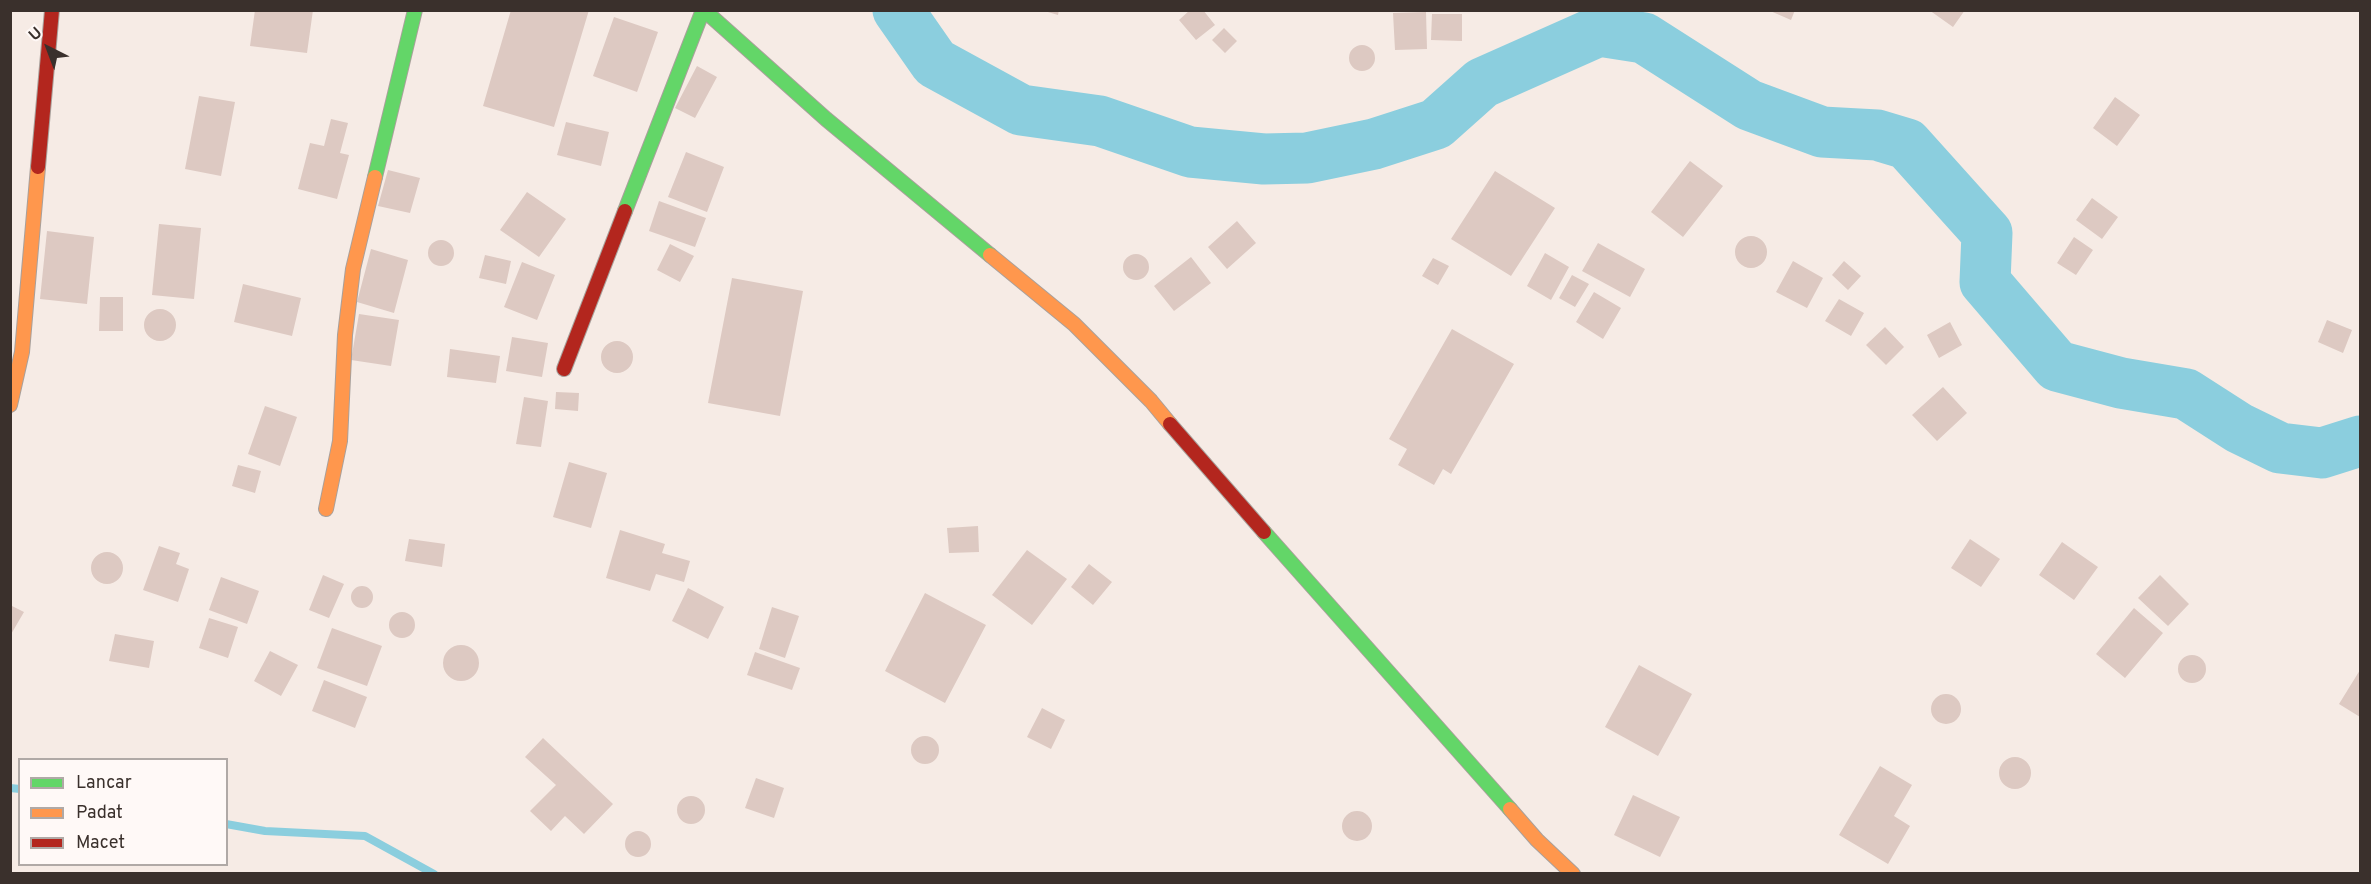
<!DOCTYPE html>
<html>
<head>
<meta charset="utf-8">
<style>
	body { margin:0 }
	#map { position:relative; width:2371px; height:884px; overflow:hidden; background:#f6ebe5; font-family:Overpass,sans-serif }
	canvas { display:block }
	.frame { position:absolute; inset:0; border:12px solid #3a302c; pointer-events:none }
	.legend { position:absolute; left:18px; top:758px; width:210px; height:108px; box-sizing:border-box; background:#fff9f7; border:2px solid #b0a9a6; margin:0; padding:8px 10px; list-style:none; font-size:18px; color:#3a302c }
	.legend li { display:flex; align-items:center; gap:12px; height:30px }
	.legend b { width:30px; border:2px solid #b0a9a6 }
	.north { position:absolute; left:18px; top:18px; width:60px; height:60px; -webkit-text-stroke:4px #fff9f7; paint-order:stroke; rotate:318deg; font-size:16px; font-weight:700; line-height:24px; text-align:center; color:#3a302c }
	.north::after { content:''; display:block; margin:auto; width:21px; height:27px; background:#3a302c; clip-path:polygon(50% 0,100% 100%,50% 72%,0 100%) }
</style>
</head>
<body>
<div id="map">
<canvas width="2371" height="884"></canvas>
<div class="frame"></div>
<ul class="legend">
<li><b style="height:8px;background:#63d668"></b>Lancar</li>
<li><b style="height:8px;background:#ff974d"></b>Padat</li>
<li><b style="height:8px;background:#b3261e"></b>Macet</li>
</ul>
<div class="north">U</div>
</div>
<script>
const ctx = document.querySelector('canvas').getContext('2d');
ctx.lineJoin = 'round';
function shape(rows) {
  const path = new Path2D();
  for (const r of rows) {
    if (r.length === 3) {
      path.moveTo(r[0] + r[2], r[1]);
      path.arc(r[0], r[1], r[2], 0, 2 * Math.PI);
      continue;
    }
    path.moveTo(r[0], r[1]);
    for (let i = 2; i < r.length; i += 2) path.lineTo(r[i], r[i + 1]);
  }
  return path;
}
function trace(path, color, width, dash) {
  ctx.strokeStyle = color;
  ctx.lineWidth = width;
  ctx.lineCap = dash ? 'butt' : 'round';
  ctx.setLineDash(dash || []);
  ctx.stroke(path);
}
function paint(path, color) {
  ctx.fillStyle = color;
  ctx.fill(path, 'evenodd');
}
const stream = shape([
	[10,788,20,789],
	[226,824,265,831,365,836,434,874]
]);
const river = shape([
	[898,10,935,63,1021,110,1100,121,1190,152,1264,159,1307,158,1374,144,1436,124,1482,83,1599,31,1644,38,1749,105,1822,132,1877,135,1907,144,1987,233,1985,282,2057,366,2121,383,2186,394,2239,428,2280,448,2322,453,2360,441]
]);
const building = shape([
	[255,10,313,10,307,53,250,46],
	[511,10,589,10,554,127,483,106],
	[1041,10,1059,10,1058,15],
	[1190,10,1203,10,1215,25,1196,40,1179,20],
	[1768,10,1795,10,1791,20],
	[1929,10,1965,10,1953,27],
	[1426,12,1427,49,1395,50,1393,13],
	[1432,14,1462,14,1462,41,1431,40],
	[614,17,658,32,637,92,593,76],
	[1224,28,1237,41,1225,53,1212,40],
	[1362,58,13],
	[697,66,717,77,695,118,675,108],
	[199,96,235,102,221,176,185,169],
	[2115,97,2140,115,2117,146,2093,128],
	[331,119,348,123,340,153,349,155,337,199,298,189,310,143,324,146],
	[566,122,609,132,601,166,557,155],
	[686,152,724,167,707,212,668,197],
	[1690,161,1723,186,1683,237,1651,212],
	[388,170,420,178,410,213,378,206],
	[1495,171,1555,208,1511,276,1451,239],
	[527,192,566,219,539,257,500,230],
	[2092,198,2118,217,2102,239,2076,220],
	[659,201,706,218,695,247,649,231],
	[1237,221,1256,243,1227,269,1208,247],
	[159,224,201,228,194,299,152,295],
	[47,231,94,237,87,304,40,299],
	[1751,252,16],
	[2074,237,2093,250,2076,275,2057,263],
	[441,253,13],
	[1598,243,1645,269,1630,297,1582,271],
	[670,244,694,256,680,282,657,270],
	[371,249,408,260,394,313,357,302],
	[1545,253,1569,267,1551,300,1527,286],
	[1136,267,13],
	[485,255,511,261,506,284,479,278],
	[1191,257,1211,283,1174,311,1154,286],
	[1433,258,1449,266,1438,285,1422,276],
	[1793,261,1823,278,1807,308,1776,292],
	[1844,261,1861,276,1848,290,1832,275],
	[522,262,555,275,537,320,504,307],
	[1572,275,1589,284,1575,307,1559,298],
	[732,278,803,291,780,416,708,403],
	[243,284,301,298,292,336,234,322],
	[1594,292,1621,308,1603,339,1576,322],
	[100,297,123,297,123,331,99,331],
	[1839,299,1864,313,1851,336,1825,321],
	[160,325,16],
	[359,314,399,320,391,366,351,360],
	[2327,320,2352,330,2343,353,2318,342],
	[1950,322,1962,345,1939,358,1927,335],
	[1885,327,1904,347,1886,365,1866,345],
	[1452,329,1514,364,1451,474,1443,469,1434,485,1398,465,1407,449,1389,439],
	[512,337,548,343,542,377,506,371],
	[617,357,16],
	[450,349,500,356,496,383,447,377],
	[1943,387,1967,413,1937,441,1912,415],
	[556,392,579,393,578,411,555,409],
	[524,397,548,401,541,447,516,444],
	[265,406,297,417,280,466,248,454],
	[569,462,607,473,591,528,553,517],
	[238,465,261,471,255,493,232,486],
	[978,526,979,552,949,553,947,528],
	[620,530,665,544,662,553,690,561,684,582,656,574,650,591,606,578],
	[409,539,445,544,442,567,405,561],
	[1970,539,2000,559,1981,587,1951,568],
	[2062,542,2098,567,2074,600,2039,575],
	[159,546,180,553,176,564,189,569,178,602,143,590],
	[1027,550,1067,579,1032,625,992,595],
	[107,568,16],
	[1089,564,1112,582,1093,605,1071,587],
	[323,575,344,584,329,618,309,610],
	[2160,575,2189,604,2168,626,2138,598],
	[221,577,259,591,247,624,209,610],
	[362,597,11],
	[688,588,724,607,708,639,672,621],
	[925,593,986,625,945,703,885,671],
	[10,605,24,612,10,636],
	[772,607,799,616,785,658,759,649],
	[2134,608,2163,633,2125,678,2096,654],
	[402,625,13],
	[209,618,238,627,228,658,199,648],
	[332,628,382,646,367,686,317,668],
	[115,634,154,641,149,668,109,661],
	[461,663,18],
	[270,651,298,665,281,696,254,681],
	[755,652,800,668,792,690,747,675],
	[2192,669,14],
	[1639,665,1692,694,1658,756,1605,727],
	[2360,670,2360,717,2339,704],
	[324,680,367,697,355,728,312,711],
	[1946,709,15],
	[1042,708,1065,720,1051,749,1027,737],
	[925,750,14],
	[543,738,613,804,584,834,565,816,551,831,530,811,556,785,525,757],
	[2015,773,16],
	[1880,766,1912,785,1894,816,1910,826,1888,864,1839,835],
	[756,778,784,788,774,818,745,808],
	[1633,795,1680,817,1660,857,1614,835],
	[691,810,14],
	[1357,826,15],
	[638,844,13]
]);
const fast = shape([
	[704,10,826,119,990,255],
	[375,177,415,10],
	[625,211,703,10],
	[1264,532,1510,809]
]);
const slow = shape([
	[990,255,1074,324,1151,401,1170,424],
	[10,405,22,352,38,167],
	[326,509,340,441,345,335,353,269,375,177],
	[1510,809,1537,840,1573,874]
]);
const jam = shape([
	[38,167,52,10],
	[564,369,625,211],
	[1170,424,1264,532]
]);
trace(stream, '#8bcede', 8);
trace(river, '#8bcede', 51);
paint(building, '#ddc9c2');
trace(fast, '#a9a09b', 16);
trace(slow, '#a9a09b', 16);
trace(jam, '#a9a09b', 16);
trace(fast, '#63d668', 14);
trace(slow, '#ff974d', 14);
trace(jam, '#b3261e', 14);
</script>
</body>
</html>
